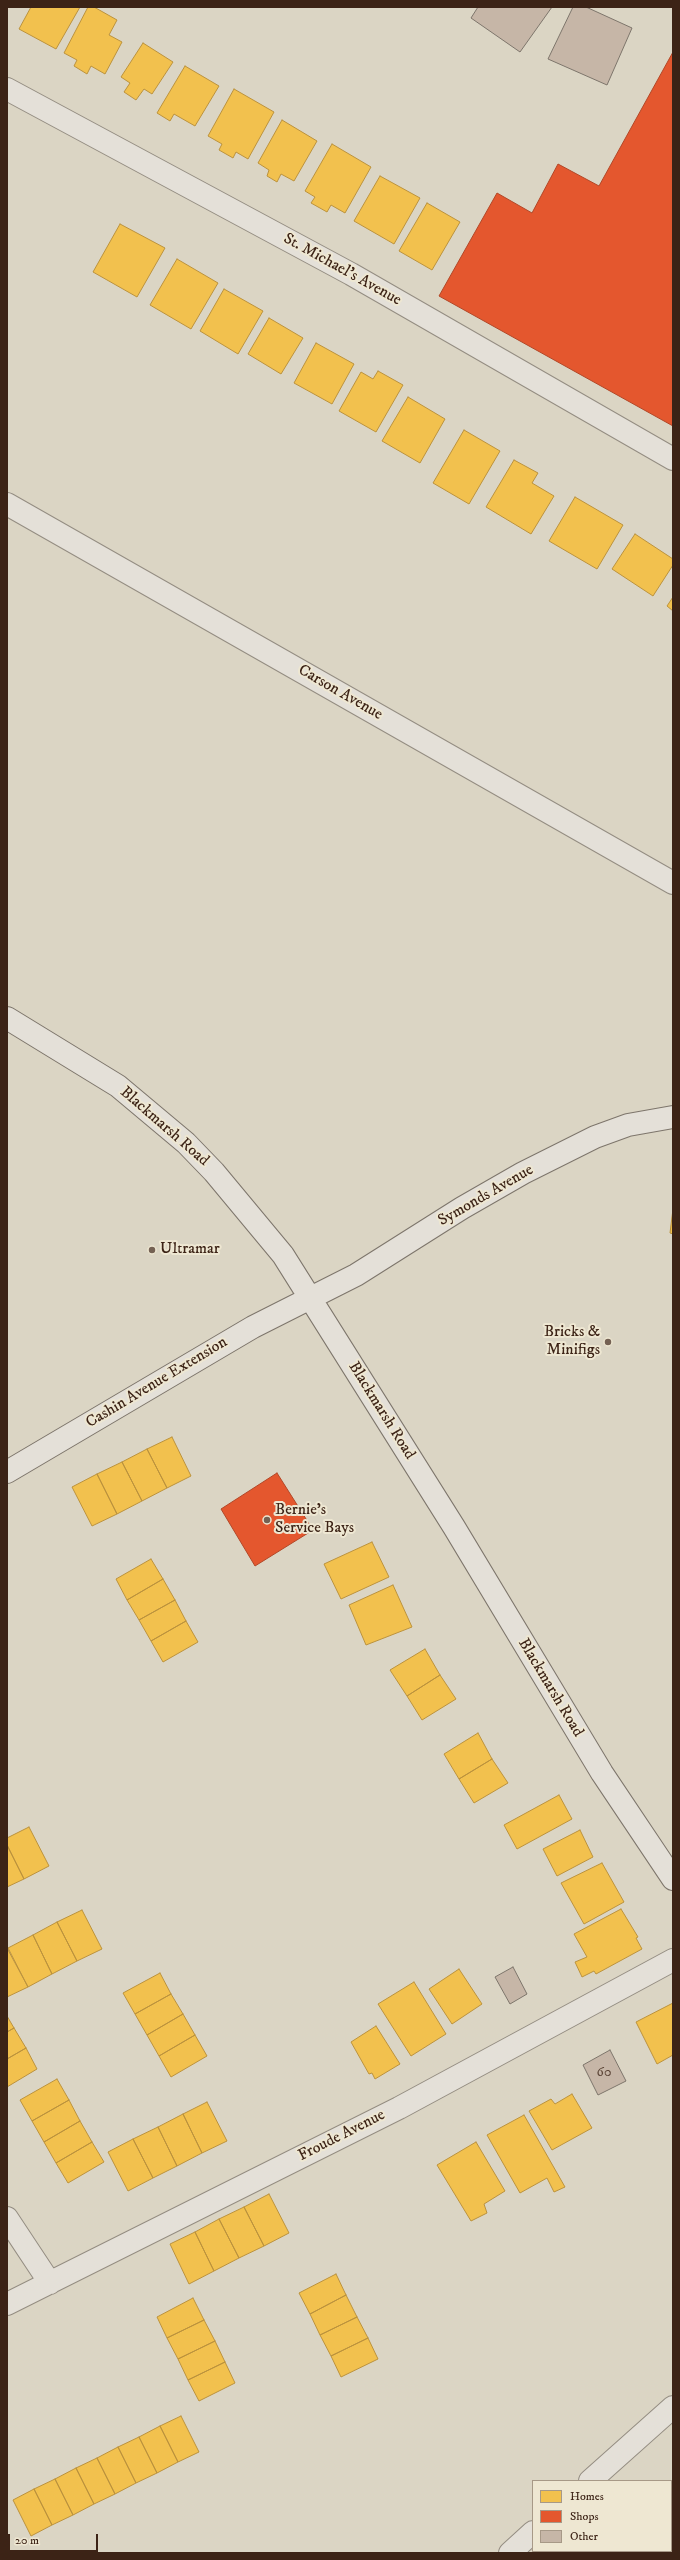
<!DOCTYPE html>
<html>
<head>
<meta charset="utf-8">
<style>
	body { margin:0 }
	#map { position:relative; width:680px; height:2560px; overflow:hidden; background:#dbd5c4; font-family:"IM FELL DW Pica",serif }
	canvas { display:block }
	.frame { position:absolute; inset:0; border:8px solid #3c2316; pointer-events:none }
	.legend { position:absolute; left:532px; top:2480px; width:140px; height:72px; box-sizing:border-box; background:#eee7d2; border:1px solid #a79987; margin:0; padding:5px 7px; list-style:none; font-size:12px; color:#3c2316 }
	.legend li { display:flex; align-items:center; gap:8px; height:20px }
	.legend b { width:20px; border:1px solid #a79987 }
	.scale { position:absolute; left:8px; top:2534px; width:90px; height:18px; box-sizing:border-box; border:2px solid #3c2316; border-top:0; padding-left:5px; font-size:12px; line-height:14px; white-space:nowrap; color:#3c2316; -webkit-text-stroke:3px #eee7d2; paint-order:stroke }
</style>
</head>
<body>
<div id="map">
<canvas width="680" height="2560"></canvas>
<div class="frame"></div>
<ul class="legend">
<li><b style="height:11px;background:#f2c14e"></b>Homes</li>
<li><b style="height:11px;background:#e4572e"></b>Shops</li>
<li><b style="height:11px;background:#c6b6a7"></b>Other</li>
</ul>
<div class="scale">20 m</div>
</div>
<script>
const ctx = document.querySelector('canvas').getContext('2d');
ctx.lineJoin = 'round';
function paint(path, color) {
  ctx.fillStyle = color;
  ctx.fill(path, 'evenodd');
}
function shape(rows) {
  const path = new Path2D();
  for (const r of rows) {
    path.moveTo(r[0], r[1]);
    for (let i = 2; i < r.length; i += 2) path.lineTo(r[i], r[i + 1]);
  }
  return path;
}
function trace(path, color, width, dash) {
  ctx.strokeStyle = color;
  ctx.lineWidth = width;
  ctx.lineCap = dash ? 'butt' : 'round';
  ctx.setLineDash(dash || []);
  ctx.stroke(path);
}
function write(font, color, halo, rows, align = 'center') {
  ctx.font = font + ' "IM FELL DW Pica",serif';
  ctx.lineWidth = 4;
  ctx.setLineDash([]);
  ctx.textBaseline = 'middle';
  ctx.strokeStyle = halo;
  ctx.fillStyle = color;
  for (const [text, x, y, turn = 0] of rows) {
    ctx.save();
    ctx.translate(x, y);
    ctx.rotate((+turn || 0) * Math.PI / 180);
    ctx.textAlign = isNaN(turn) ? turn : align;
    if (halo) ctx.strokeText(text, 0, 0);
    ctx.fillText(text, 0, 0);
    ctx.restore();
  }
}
const homes = shape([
	[31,7,80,7,56,49,19,29,31,7],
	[88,7,94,7,117,20,109,35,122,42,105,74,91,66,87,74,74,66,77,60,64,53,88,7],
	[143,43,173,62,152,94,144,89,136,100,124,92,130,83,121,77,143,43],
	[185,66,219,86,195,126,174,114,170,121,157,113,185,66],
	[234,89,274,112,248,159,236,152,233,158,219,150,222,144,208,136,234,89],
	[282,120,317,141,294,181,281,174,277,182,267,176,269,170,258,163,282,120],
	[332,144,371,167,345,213,331,205,327,212,311,203,315,197,305,191,332,144],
	[380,176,420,198,394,244,354,221,380,176],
	[427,203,460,222,432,270,399,251,427,203],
	[120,224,165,248,137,297,93,272,120,224],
	[177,259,218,283,191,329,150,305,177,259],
	[224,289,263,311,238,354,200,331,224,289],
	[269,318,303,338,281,374,248,354,269,318],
	[316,343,354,364,332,404,294,383,316,343],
	[378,371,403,385,376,432,339,411,361,372,373,379,378,371],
	[408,397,445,419,420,463,382,441,408,397],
	[464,430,500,451,469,504,433,483,464,430],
	[514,460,538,473,532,483,554,496,531,534,486,507,514,460],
	[575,497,623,525,597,569,549,541,575,497],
	[635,534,673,559,673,565,653,596,612,569,635,534],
	[673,597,673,611,667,606,673,597],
	[673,1209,673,1234,670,1233,673,1209],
	[172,1437,191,1476,167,1488,147,1449,172,1437],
	[147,1449,167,1488,142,1501,122,1462,147,1449],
	[122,1462,142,1501,117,1514,97,1474,122,1462],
	[97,1474,117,1514,92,1526,72,1487,97,1474],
	[372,1542,389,1577,341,1599,324,1564,372,1542],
	[151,1559,163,1579,127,1600,116,1579,151,1559],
	[163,1579,175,1600,139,1620,127,1600,163,1579],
	[393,1585,412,1627,366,1645,349,1605,393,1585],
	[175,1600,186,1621,151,1641,139,1620,175,1600],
	[186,1621,198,1642,163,1662,151,1641,186,1621],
	[425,1649,440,1675,407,1696,390,1670,425,1649],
	[440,1675,456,1699,422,1720,407,1696,440,1675],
	[478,1733,492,1759,459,1779,444,1754,478,1733],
	[492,1759,508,1783,474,1803,459,1779,492,1759],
	[559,1795,572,1819,517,1849,504,1825,559,1795],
	[29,1827,49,1866,24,1879,7,1845,7,1838,29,1827],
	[580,1830,593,1857,557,1876,543,1849,580,1830],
	[7,1845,24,1879,7,1887,7,1845],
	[602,1863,624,1902,584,1924,561,1883,602,1863],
	[621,1909,638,1937,636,1938,642,1949,596,1974,594,1971,582,1977,575,1962,587,1957,574,1934,621,1909],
	[82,1910,102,1949,77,1961,57,1922,82,1910],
	[57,1922,77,1961,52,1974,33,1935,57,1922],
	[33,1935,52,1974,28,1987,8,1948,33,1935],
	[7,1948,28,1987,7,1997,7,1948],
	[459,1969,482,2004,452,2024,429,1989,459,1969],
	[160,1973,171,1994,135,2014,123,1993,160,1973],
	[414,1982,446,2034,411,2056,378,2004,414,1982],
	[171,1994,183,2014,147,2035,135,2014,171,1994],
	[673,2003,673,2055,657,2064,636,2022,673,2003],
	[183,2014,195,2035,159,2056,147,2035,183,2014],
	[7,2016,14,2028,7,2032,7,2016],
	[376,2026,400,2064,375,2079,372,2073,369,2074,351,2042,376,2026],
	[14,2028,26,2048,7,2059,7,2032,14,2028],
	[195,2035,207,2056,171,2077,159,2056,195,2035],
	[26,2048,37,2069,7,2087,7,2059,26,2048],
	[57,2079,69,2100,32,2121,20,2100,57,2079],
	[572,2094,592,2128,552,2150,529,2111,551,2099,555,2104,572,2094],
	[69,2100,80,2121,44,2142,32,2121,69,2100],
	[207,2102,227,2141,202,2153,183,2114,207,2102],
	[183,2114,202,2153,177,2166,158,2127,183,2114],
	[524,2115,565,2187,554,2192,547,2178,520,2193,487,2135,524,2115],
	[80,2121,92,2142,56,2163,44,2142,80,2121],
	[158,2127,177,2166,153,2178,133,2139,158,2127],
	[133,2139,153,2178,128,2191,108,2152,133,2139],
	[92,2142,104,2162,68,2183,56,2163,92,2142],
	[476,2142,505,2191,484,2204,487,2213,471,2221,437,2165,476,2142],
	[269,2194,289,2233,264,2246,244,2207,269,2194],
	[244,2207,264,2246,239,2258,219,2219,244,2207],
	[219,2219,239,2258,214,2271,195,2232,219,2219],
	[195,2232,214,2271,189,2284,170,2244,195,2232],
	[336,2274,346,2295,310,2314,299,2293,336,2274],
	[346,2295,357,2317,320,2335,310,2314,346,2295],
	[193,2298,204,2320,167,2338,157,2317,193,2298],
	[357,2317,368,2338,331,2356,320,2335,357,2317],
	[204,2320,215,2341,178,2359,167,2338,204,2320],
	[368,2338,378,2359,341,2377,331,2356,368,2338],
	[215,2341,225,2362,188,2380,178,2359,215,2341],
	[225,2362,235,2383,199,2401,188,2380,225,2362],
	[181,2416,199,2452,178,2462,160,2426,181,2416],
	[160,2426,178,2462,157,2473,139,2437,160,2426],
	[139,2437,157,2473,136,2483,118,2447,139,2437],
	[118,2447,136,2483,115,2494,97,2458,118,2447],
	[97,2458,115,2494,94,2504,76,2468,97,2458],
	[76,2468,94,2504,73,2515,55,2479,76,2468],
	[55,2479,73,2515,52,2525,34,2489,55,2479],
	[34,2489,52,2525,31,2536,13,2500,34,2489]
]);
const shops = shape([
	[673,52,673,426,439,296,497,193,532,213,558,164,599,186,673,52],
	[277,1473,313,1530,255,1566,221,1509,277,1473]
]);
const building = shape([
	[478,7,552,7,520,52,471,18,478,7],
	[573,7,586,7,632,28,607,85,548,59,573,7],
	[513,1967,527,1994,510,2004,495,1977,513,1967],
	[610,2050,626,2081,598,2095,583,2065,610,2050]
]);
const street = shape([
	[7,89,351,274,673,459],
	[7,504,673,883],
	[7,2218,50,2283],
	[7,2304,399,2108,673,1960],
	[590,2481,673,2407],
	[510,2553,533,2532]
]);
const secondary = shape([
	[7,1018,118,1086,186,1143,214,1172,283,1255,454,1527,602,1773,673,1879],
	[7,1472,253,1327,356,1275,462,1208,523,1173,595,1137,628,1125,673,1117]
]);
const markers = [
	[152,1250,4,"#746153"],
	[608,1342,4,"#746153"],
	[267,1520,4,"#746153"]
];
const numberNames = [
	["60",604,2073]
];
const streetNames = [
	["St. Michael's Avenue",342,270,29],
	["Carson Avenue",340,693,30],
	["Blackmarsh Road",164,1127,41],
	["Symonds Avenue",486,1196,-30],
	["Cashin Avenue Extension",157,1383,-31],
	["Blackmarsh Road",381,1411,58],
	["Blackmarsh Road",550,1688,59],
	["Froude Avenue",342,2136,-27]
];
const poiNames = [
	["Ultramar",160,1250],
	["Bricks &",600,1333,"right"],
	["Minifigs",600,1351,"right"],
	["Bernie's",275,1511],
	["Service Bays",275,1529]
];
paint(homes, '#f2c14e');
trace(homes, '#bb923d', 1);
paint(shops, '#e4572e');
trace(shops, '#b24727', 1);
paint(building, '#c6b6a7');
trace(building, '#7d756b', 1);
trace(street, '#948d82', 24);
trace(secondary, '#7d756b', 24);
trace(street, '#e4e0d8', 22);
trace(secondary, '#e4e0d8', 22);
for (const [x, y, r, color] of markers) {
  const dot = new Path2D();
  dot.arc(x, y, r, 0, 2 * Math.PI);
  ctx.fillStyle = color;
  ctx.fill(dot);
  trace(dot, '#eee7d2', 1.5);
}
write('14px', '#5e483a', null, numberNames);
write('16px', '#3c2316', '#eee7d2', streetNames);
write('16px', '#3c2316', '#eee7d2', poiNames, 'left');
</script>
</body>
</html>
